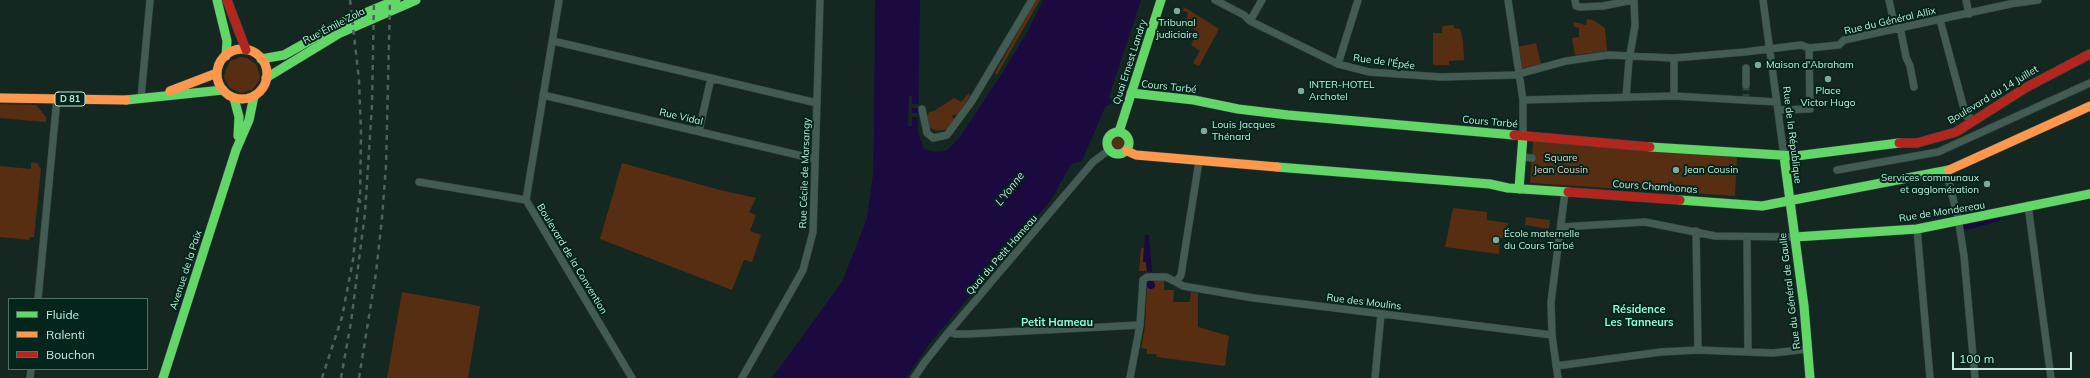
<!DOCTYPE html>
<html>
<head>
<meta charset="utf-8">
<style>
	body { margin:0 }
	#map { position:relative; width:2090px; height:378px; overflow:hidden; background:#152721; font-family:Mulish,sans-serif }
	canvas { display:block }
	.legend { position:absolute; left:8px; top:298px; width:140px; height:72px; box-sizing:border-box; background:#03251b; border:1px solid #4d7567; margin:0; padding:5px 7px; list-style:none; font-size:12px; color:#bdedda }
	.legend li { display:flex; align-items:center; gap:8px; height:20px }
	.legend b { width:20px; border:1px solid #4d7567 }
	.scale { position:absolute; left:1952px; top:352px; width:120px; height:18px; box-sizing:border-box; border:2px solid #bdedda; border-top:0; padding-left:5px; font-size:12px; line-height:14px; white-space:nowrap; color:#bdedda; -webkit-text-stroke:3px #03251b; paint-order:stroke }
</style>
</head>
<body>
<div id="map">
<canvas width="2090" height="378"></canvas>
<ul class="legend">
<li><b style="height:5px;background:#63d668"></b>Fluide</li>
<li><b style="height:5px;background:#ff974d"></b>Ralenti</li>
<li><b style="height:5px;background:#b3261e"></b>Bouchon</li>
</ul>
<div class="scale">100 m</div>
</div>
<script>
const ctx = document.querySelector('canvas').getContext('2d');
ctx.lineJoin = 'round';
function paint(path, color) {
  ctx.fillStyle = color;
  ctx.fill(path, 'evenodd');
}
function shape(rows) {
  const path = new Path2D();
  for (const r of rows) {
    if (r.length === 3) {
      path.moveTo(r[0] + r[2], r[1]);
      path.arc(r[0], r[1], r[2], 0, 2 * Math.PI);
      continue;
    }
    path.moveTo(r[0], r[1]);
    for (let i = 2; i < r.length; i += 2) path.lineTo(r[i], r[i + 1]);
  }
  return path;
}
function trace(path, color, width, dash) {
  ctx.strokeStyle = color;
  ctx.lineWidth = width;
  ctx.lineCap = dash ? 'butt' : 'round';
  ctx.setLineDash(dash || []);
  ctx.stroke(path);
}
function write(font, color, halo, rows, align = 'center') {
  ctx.font = font + ' Mulish,sans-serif';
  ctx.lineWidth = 4;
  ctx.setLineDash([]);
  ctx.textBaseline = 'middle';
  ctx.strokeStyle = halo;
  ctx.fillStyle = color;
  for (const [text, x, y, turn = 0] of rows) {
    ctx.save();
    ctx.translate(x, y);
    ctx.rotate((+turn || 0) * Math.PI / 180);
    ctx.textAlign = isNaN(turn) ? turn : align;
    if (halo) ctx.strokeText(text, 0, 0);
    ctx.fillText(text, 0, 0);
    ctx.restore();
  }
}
const green = shape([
	[1036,0,1040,0,997,75,995,73],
	[1184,7,1219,29,1199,66,1193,63,1200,51,1191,45,1198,32,1186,24,1188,12,1183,11],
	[1587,19,1593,20,1605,28,1607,51,1575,55,1572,38,1579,37,1579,28,1574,27,1573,22,1586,25],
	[1454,25,1454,28,1460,29,1463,41,1464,60,1449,61,1449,65,1433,65,1433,33,1442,33,1442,26],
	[1536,43,1541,64,1520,69,1517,47],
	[241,57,247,58,256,64,260,75,259,81,252,90,241,93,230,88,224,78,225,72,230,61],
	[969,93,970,96,957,116,955,114,952,116,955,120,949,129,937,131,929,127,927,117,929,112,934,111,954,98,961,102],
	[0,104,36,105,46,117,46,122,0,118],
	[1118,143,6],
	[1533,141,1737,156,1735,196,1530,183],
	[31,162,37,163,41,169,34,237,30,237,29,240,0,237,0,166,31,169],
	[622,163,720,190,756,198,749,212,756,215,750,231,761,235,752,262,744,260,732,290,600,239],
	[1453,208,1487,212,1487,220,1508,223,1505,238,1500,238,1499,254,1445,247],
	[1526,217,1550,220,1549,229,1525,225],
	[1141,248,1144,248,1143,262,1146,262,1147,271,1139,271],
	[1151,281,1164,281,1164,290,1174,290,1173,302,1190,302,1191,292,1198,293,1198,327,1229,336,1225,366,1157,357,1156,354,1147,354,1147,349,1141,348,1145,327,1147,283],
	[402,292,480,306,468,378,387,378]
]);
const water = shape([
	[875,0,920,0,918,133,924,149,934,152,946,151,960,137,1001,75,1028,31,1043,0,1141,0,1109,96,1112,103,1105,107,1082,161,1071,164,1051,200,930,343,906,378,772,378,842,282,867,219,873,174,874,139],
	[1145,235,1149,235,1152,272,1147,271,1146,262,1143,262]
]);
const pier = shape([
	[909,96,912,96,912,104,920,104,920,108,912,108,912,113,920,113,920,117,912,117,912,126,908,126]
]);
const canal = shape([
	[1966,226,1996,218],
	[1149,281,1151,285]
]);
const streetTunnel = shape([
	[1746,101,1746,85]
]);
const street = shape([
	[559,0,526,200,632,378],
	[1215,0,1244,15,1250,21,1338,64,1369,72,1441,77,1515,75,1566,61,1608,55,1674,58,1745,52,1801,45,1809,48,1839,45,1844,40,2010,4,2038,0],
	[1508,0,1523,100,1523,136],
	[1575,0,1576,6,1580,7,1603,6,1633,0],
	[1763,0,1784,156],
	[1889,0,1895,28],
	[1966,0,1969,14],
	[1940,20,1966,116,1975,120],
	[1250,21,1262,0],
	[1900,27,1906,57,1910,66,1914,87],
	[553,41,817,103],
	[1674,58,1674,96],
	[1338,64,1358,0],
	[1746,85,1746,68],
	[543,95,815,159],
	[1626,97,1629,60,1635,26,1634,0],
	[141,98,150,0],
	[1523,100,1674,96,1777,102],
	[922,109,927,133,933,138,947,135,972,101,1032,0],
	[1778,110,1810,109,1809,48],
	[699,131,711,78],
	[1521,157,1532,158],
	[1837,170,1938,152,2090,83],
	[1946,171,1958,218,1964,256,1975,378],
	[419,182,526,200],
	[2028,205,2051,378],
	[1561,227,1645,222,1715,236,1795,237],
	[1917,229,1930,378],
	[1696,231,1698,350],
	[1747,238,1748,352],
	[1176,282,1183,286,1254,298,1552,335],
	[38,299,57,98],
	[949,332,955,334,968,334,1140,325],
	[1556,366,1661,352,1698,350,1773,353,1808,349],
	[30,378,31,369],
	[742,378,803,270,813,232,820,0],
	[914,378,924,363,947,334,1093,162,1109,150],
	[1130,378,1140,325,1143,280,1147,277,1166,277,1176,282,1181,275,1199,161],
	[1375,378,1381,314],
	[1558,378,1552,335,1551,302,1565,192]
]);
const fast = shape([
	[217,0,227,41,226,56],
	[261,59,284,55,339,24,396,0],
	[266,78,340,33,416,0],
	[1131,93,1194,100,1238,109,1288,115,1514,135],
	[234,98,239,117,238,136],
	[126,100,223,90],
	[1118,143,11],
	[1119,132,1161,0],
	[1650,147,1796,156,1899,143],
	[1784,156,1804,306,1810,378],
	[1277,167,1490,184,1508,188,1568,192],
	[1519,189,1523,136],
	[1680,200,1762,206,1949,170],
	[1795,237,1917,229,2090,194],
	[163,378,236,150,249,120,254,96]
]);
const slow = shape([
	[242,74,25],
	[170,91,217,73],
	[0,98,126,100],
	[1127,151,1136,155,1277,167],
	[1949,170,2090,106]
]);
const jam = shape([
	[227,0,246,50],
	[1514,135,1650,147],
	[1899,143,1917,143,1956,132,2027,87,2090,54],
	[1568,192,1680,200]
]);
const rail = shape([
	[350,0,359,80,361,133,360,203],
	[322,378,342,317,353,260,359,198],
	[341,378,351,322,365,213,372,105,374,0],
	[359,378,376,273,382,218,386,166,390,0]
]);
const markers = [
	[1177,11,4,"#82a899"],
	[1758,65,4,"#82a899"],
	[1828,79,4,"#82a899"],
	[1301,91,4,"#82a899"],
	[1204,131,4,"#82a899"],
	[1676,170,4,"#82a899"],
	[1987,184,4,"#82a899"],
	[1496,240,4,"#82a899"]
];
const shields = [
	[70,99,30]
];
const shieldNames = [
	["D 81",70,99]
];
const streetNames = [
	["Rue du Général Allix",1890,21,-13],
	["Rue Émile Zola",334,26,-27],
	["Quai Ernest Landry",1130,62,-72],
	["Rue de l'Épée",1384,62,8],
	["Cours Tarbé",1169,87,6],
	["Boulevard du 14 Juillet",1993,95,-31],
	["Rue Vidal",681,117,13],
	["Cours Tarbé",1490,122,5],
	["Rue de la République",1792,135,83],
	["Rue Cécile de Marsangy",805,173,-88],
	["Cours Chambonas",1655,187,4],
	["Rue de Mondereau",1942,212,-9],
	["Quai du Petit Hameau",1002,255,-49],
	["Boulevard de la Convention",572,259,59],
	["Avenue de la Paix",186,270,-72],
	["Rue du Général de Gaulle",1790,291,-97],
	["Rue des Moulins",1364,302,7]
];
const poiNames = [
	["Tribunal",1177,23,"center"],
	["judiciaire",1177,35,"center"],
	["Maison d'Abraham",1766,65],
	["INTER-HOTEL",1309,85],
	["Archotel",1309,97],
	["Place",1828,91,"center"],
	["Victor Hugo",1828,103,"center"],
	["Louis Jacques",1212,125],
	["Thénard",1212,137],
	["Jean Cousin",1684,170],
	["Services communaux",1979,178,"right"],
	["et agglomération",1979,190,"right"],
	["École maternelle",1504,234],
	["du Cours Tarbé",1504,246]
];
const parkNames = [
	["Square",1561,158],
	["Jean Cousin",1561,170]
];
const waterNames = [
	["L'Yonne",1010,189,-52]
];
const neighbourhoodNames = [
	["Résidence",1639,310],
	["Les Tanneurs",1639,323],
	["Petit Hameau",1057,323]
];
paint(green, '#572e12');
paint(water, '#1a0a40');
paint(pier, '#152721');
trace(canal, '#1a0a40', 8);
trace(streetTunnel, '#2e453d', 7, [7, 3.5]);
trace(street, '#32453e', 8);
trace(fast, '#32453e', 10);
trace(slow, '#32453e', 10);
trace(jam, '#32453e', 10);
trace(street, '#425b53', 7);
trace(fast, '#63d668', 9);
trace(slow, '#ff974d', 9);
trace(jam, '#b3261e', 9);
trace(rail, '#50625c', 2.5, [5, 5]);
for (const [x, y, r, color] of markers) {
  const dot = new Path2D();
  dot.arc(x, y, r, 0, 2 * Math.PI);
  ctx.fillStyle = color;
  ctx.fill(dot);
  trace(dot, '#03251b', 1.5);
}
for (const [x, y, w] of shields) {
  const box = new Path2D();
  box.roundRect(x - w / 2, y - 7, w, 14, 3);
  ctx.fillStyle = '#03251b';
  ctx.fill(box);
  trace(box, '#bdedda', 1);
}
write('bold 9px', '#bdedda', null, shieldNames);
write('10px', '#bdedda', '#03251b', streetNames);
write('10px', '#bdedda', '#03251b', poiNames, 'left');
write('10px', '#edcfbf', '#03251b', parkNames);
write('italic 11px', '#d2d0ed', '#03251b', waterNames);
write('bold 11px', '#92f9d4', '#03251b', neighbourhoodNames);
</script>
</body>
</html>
